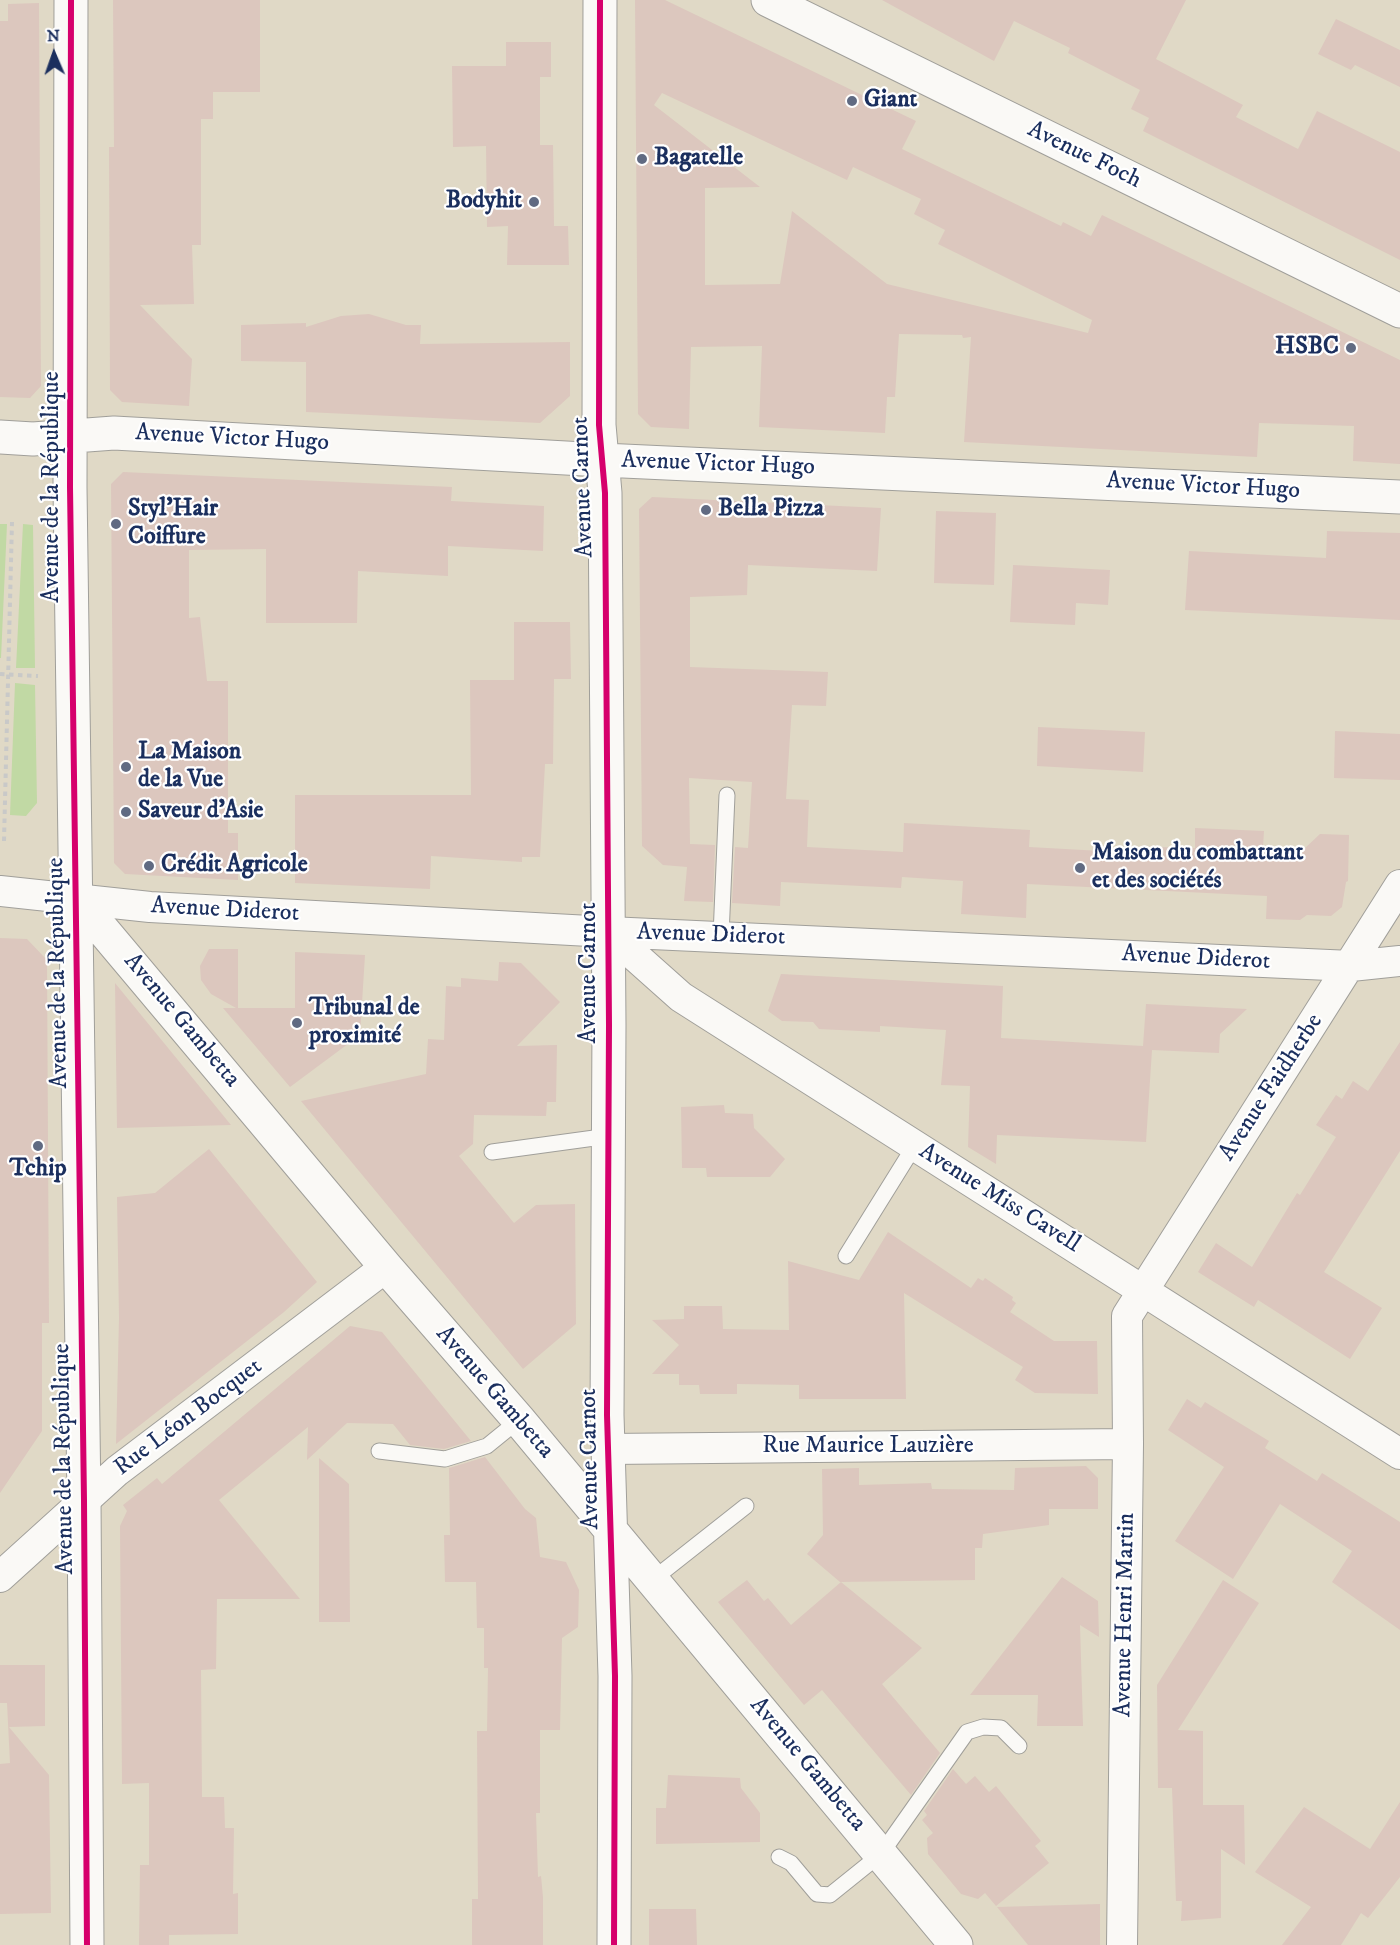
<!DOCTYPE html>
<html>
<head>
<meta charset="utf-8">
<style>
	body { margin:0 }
	#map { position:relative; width:1400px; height:1945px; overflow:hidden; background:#e0d9c6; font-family:"IM FELL DW Pica",serif }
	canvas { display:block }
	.north { position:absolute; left:24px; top:24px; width:60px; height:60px; -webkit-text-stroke:4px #fff; paint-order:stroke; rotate:358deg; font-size:16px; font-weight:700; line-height:24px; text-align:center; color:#1b2f5e }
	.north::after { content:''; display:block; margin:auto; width:21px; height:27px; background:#1b2f5e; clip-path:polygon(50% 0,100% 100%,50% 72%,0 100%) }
</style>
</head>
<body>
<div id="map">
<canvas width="1400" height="1945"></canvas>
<div class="north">N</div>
</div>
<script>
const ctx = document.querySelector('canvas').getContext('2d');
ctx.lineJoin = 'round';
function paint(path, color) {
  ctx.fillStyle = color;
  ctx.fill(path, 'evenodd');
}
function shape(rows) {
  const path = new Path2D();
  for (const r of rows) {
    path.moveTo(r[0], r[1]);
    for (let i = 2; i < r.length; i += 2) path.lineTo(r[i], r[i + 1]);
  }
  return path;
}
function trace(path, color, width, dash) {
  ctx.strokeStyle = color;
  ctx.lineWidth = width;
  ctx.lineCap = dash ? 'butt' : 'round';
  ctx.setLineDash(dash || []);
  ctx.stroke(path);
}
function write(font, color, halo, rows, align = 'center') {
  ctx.font = font + ' "IM FELL DW Pica",serif';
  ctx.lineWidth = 4.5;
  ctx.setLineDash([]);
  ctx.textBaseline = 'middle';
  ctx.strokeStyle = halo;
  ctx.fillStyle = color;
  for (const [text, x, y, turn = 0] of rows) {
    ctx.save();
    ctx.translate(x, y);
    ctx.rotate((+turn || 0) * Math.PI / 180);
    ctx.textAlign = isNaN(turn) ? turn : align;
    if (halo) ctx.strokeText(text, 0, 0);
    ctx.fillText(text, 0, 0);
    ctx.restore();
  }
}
const green = shape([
	[0,524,7,524,1,658,0,658],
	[23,524,33,525,35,668,16,668],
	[15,683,35,685,37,803,26,816,10,815]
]);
const building = shape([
	[113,0,260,0,260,92,213,92,213,119,201,119,201,245,192,245,194,304,140,305,192,359,189,406,122,402,110,390,109,147,114,147],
	[635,0,665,0,916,121,902,149,1061,226,1063,222,1091,236,1102,215,1400,360,1400,464,1353,461,1354,426,1259,423,1257,457,964,442,971,337,963,338,962,335,899,334,895,397,887,397,885,433,759,427,762,346,691,347,689,429,651,427,638,414],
	[662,93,847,180,853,167,921,199,914,214,945,230,938,244,1092,320,1088,333,887,284,792,211,780,284,705,285,705,188,760,187,654,105],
	[882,0,1186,0,1156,59,1243,105,1236,117,1298,149,1317,111,1400,152,1400,260,1143,131,1149,118,1131,109,1140,90,1068,53,1070,48,1014,21,994,61],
	[39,3,41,386,30,398,0,397,0,21,8,21,8,4],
	[1336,19,1400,50,1400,87,1355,65,1351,70,1318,54],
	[506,42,551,42,551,77,540,77,540,145,553,145,554,226,568,226,569,265,507,265,508,226,487,227,486,146,453,147,452,66,506,66],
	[369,314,406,325,421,325,420,344,570,342,570,396,540,423,306,412,306,362,241,361,241,325,306,323,306,327,341,316],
	[123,472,452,487,451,501,544,506,543,551,448,546,448,576,358,571,357,623,266,623,266,549,189,550,189,618,200,617,207,681,228,681,228,833,238,833,238,880,125,874,114,863,111,484],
	[652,497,881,508,877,571,748,565,747,595,690,597,690,667,828,672,826,706,792,705,786,799,809,800,807,847,903,852,904,823,1030,830,1029,847,1156,854,1156,847,1195,848,1195,828,1264,831,1263,847,1304,849,1320,834,1349,835,1348,881,1346,882,1342,907,1331,916,1307,915,1300,920,1266,919,1267,896,1027,884,1026,918,961,914,963,881,902,877,901,888,781,882,780,906,732,903,735,847,748,848,752,782,689,778,690,844,715,845,713,902,684,901,687,867,663,865,642,846,639,509],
	[936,511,996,513,994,585,934,583],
	[1327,531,1400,533,1400,620,1185,610,1189,551,1326,558],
	[1013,565,1110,570,1108,605,1076,603,1075,625,1010,622],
	[514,622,570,622,571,679,554,679,553,764,545,764,540,857,522,857,522,862,431,856,430,889,295,883,295,795,471,795,470,680,514,680],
	[1038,727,1145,732,1143,772,1037,766],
	[1335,731,1400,734,1400,780,1334,778],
	[0,938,27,939,47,960,49,1323,42,1323,42,1431,0,1493],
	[209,949,238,949,238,1008,295,1008,295,952,365,955,360,1035,290,1087,223,1008,236,1008,211,994,201,980,200,966],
	[499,962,521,963,560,1002,517,1046,557,1045,556,1102,547,1102,546,1116,474,1115,473,1144,459,1156,514,1223,536,1205,575,1204,576,1324,523,1369,301,1101,426,1074,428,1039,444,1040,446,986,461,987,461,978,498,981],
	[781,974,1003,986,1001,1038,1143,1046,1146,1004,1247,1009,1220,1034,1219,1053,1152,1050,1146,1142,997,1135,996,1164,968,1147,970,1086,941,1085,946,1030,880,1026,880,1032,819,1029,813,1022,782,1021,768,1011],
	[115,983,164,1043,231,1125,117,1128],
	[1400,1042,1400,1151,1324,1272,1382,1308,1350,1359,1258,1300,1254,1307,1198,1272,1216,1243,1252,1267,1297,1193,1300,1195,1336,1137,1316,1125,1336,1095,1342,1099,1353,1081,1368,1091],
	[724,1105,725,1113,753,1114,754,1128,785,1159,770,1177,707,1177,706,1168,682,1168,681,1107],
	[209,1149,317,1282,284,1312,116,1444,119,1318,117,1197,155,1193],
	[888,1232,971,1288,978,1278,983,1281,985,1278,1013,1297,1012,1300,1016,1303,1010,1312,1054,1341,1097,1341,1098,1394,1035,1393,1015,1380,1023,1367,904,1293,906,1399,799,1399,799,1385,737,1384,737,1394,700,1394,699,1385,679,1385,679,1374,652,1374,679,1345,652,1320,684,1319,684,1306,722,1306,723,1329,789,1330,788,1261,859,1280],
	[350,1326,382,1332,471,1441,444,1449,410,1445,393,1424,347,1423,307,1460,308,1427,219,1500,300,1599,217,1599,216,1669,201,1670,202,1797,224,1797,225,1828,234,1828,233,1894,238,1893,238,1934,169,1935,169,1945,139,1945,140,1865,149,1865,149,1783,122,1784,120,1526,127,1511,123,1505,157,1478,162,1484],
	[1187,1399,1201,1408,1205,1402,1269,1441,1265,1448,1317,1481,1322,1473,1400,1522,1400,1630,1332,1582,1352,1551,1280,1504,1233,1579,1175,1541,1224,1467,1168,1430],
	[485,1457,525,1509,536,1518,540,1557,566,1562,579,1590,578,1627,562,1638,560,1730,540,1730,540,1813,536,1813,538,1877,541,1876,543,1897,543,1945,472,1945,472,1899,478,1899,477,1731,487,1731,488,1668,484,1668,484,1628,477,1628,476,1582,445,1582,444,1535,450,1535,449,1468],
	[319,1458,349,1484,350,1622,319,1622],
	[1086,1466,1098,1478,1098,1509,1049,1509,1049,1525,983,1534,982,1548,975,1548,975,1580,840,1582,807,1554,823,1535,822,1469,859,1468,859,1485,931,1483,932,1489,1014,1490,1015,1468],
	[1062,1577,1098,1601,1099,1637,1080,1625,1083,1726,1037,1726,1038,1695,970,1695],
	[747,1580,764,1601,768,1598,791,1625,841,1582,922,1648,882,1684,940,1753,911,1795,822,1690,804,1705,718,1602],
	[1223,1580,1259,1603,1178,1730,1203,1731,1203,1805,1244,1805,1245,1865,1221,1849,1221,1918,1181,1921,1182,1901,1176,1901,1172,1788,1158,1788,1157,1685],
	[0,1665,45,1665,45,1726,9,1727,49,1775,51,1913,0,1914,0,1764,10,1763,7,1703,0,1703],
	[953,1769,966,1784,975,1776,989,1792,996,1786,1041,1841,1035,1846,1049,1863,996,1906,985,1893,978,1899,961,1894,928,1854,927,1838,933,1833,922,1820,927,1815,924,1811],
	[668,1775,740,1778,741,1788,760,1813,760,1842,656,1844,656,1808,666,1808],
	[1400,1802,1400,1877,1368,1918,1361,1913,1341,1945,1282,1945,1311,1907,1255,1872,1304,1807,1370,1849],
	[1100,1904,1100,1945,1028,1945,997,1907],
	[649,1909,696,1909,697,1945,649,1945]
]);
const path = shape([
	[0,674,38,676],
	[4,841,12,522]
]);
const service = shape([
	[721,936,727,795],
	[492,1152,609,1136],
	[846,1256,915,1145],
	[379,1451,445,1459,487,1446,519,1420],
	[651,1581,746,1506],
	[779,1857,791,1863,817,1894,830,1895,881,1854,967,1732,983,1727,1001,1728,1019,1746]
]);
const minor = shape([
	[0,891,150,907,608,932,1351,966,1400,961],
	[608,932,681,997,1400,1454],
	[608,1449,1128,1444],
	[0,1577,117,1471,386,1267],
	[1122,1945,1128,1444,1127,1316,1400,885]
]);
const tertiary = shape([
	[71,0,70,487,84,1500,87,1945],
	[600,0,599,425,605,493,609,1025,607,1415,615,1676,614,1945],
	[0,437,33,439,114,433,602,460,1400,497],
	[76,898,386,1267,519,1420,956,1945]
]);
const secondary = shape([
	[768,0,1400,311]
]);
const cycleway = shape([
	[71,0,70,487,84,1500,87,1945],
	[600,0,599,425,605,493,609,1025,607,1415,615,1676,614,1945]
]);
const markers = [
	[852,101,6,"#606a82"],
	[642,159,6,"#606a82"],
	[534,202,6,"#606a82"],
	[1351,348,6,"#606a82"],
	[706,510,6,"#606a82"],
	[116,524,6,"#606a82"],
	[126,767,6,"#606a82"],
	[126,812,6,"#606a82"],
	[149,866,6,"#606a82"],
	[1080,868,6,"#606a82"],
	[297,1023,6,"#606a82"],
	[38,1146,6,"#606a82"]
];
const poiNames = [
	["Giant",864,101],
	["Bagatelle",654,159],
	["Bodyhit",522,202,"right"],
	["HSBC",1339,348,"right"],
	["Styl'Hair",128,510],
	["Coiffure",128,538],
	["Bella Pizza",718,510],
	["La Maison",138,753],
	["de la Vue",138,781],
	["Saveur d'Asie",138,812],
	["Maison du combattant",1092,854],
	["et des sociétés",1092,882],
	["Crédit Agricole",161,866],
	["Tribunal de",309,1009],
	["proximité",309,1037],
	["Tchip",38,1170,"center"]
];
const streetNames = [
	["Avenue Foch",1084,156,26],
	["Avenue Victor Hugo",232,439,3],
	["Avenue Victor Hugo",718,465,2],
	["Avenue de la République",53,487,-90],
	["Avenue Carnot",584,487,-92],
	["Avenue Victor Hugo",1203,487,3],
	["Avenue Diderot",225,911,3],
	["Avenue Diderot",711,936,2],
	["Avenue Diderot",1196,959,3],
	["Avenue de la République",59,973,-91],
	["Avenue Carnot",590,973,-90],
	["Avenue Gambetta",181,1021,50],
	["Avenue Faidherbe",1272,1088,-57],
	["Avenue Miss Cavell",999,1199,32],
	["Avenue Gambetta",494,1393,49],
	["Rue Léon Bocquet",189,1418,-37],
	["Rue Maurice Lauzière",868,1447],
	["Avenue de la République",65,1459,-91],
	["Avenue Carnot",591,1459,-91],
	["Avenue Henri Martin",1126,1615,-89],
	["Avenue Gambetta",807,1765,50]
];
paint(green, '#c1d9a4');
paint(building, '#dcc7be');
trace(service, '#a09f9a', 17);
trace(minor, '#a09f9a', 32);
trace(tertiary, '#a09f9a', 35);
trace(secondary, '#a09f9a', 35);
trace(path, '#c9c9c8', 4, [4.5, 4.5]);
trace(service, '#faf9f6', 15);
trace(minor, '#faf9f6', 30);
trace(tertiary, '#faf9f6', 33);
trace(secondary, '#faf9f6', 33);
trace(cycleway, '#d6006c', 6);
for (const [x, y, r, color] of markers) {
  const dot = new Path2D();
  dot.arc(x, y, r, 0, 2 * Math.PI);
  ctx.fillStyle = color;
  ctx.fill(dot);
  trace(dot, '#fff', 2);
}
write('bold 24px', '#1b2f5e', '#fff', poiNames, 'left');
write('24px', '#1b2f5e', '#fff', streetNames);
</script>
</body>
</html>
